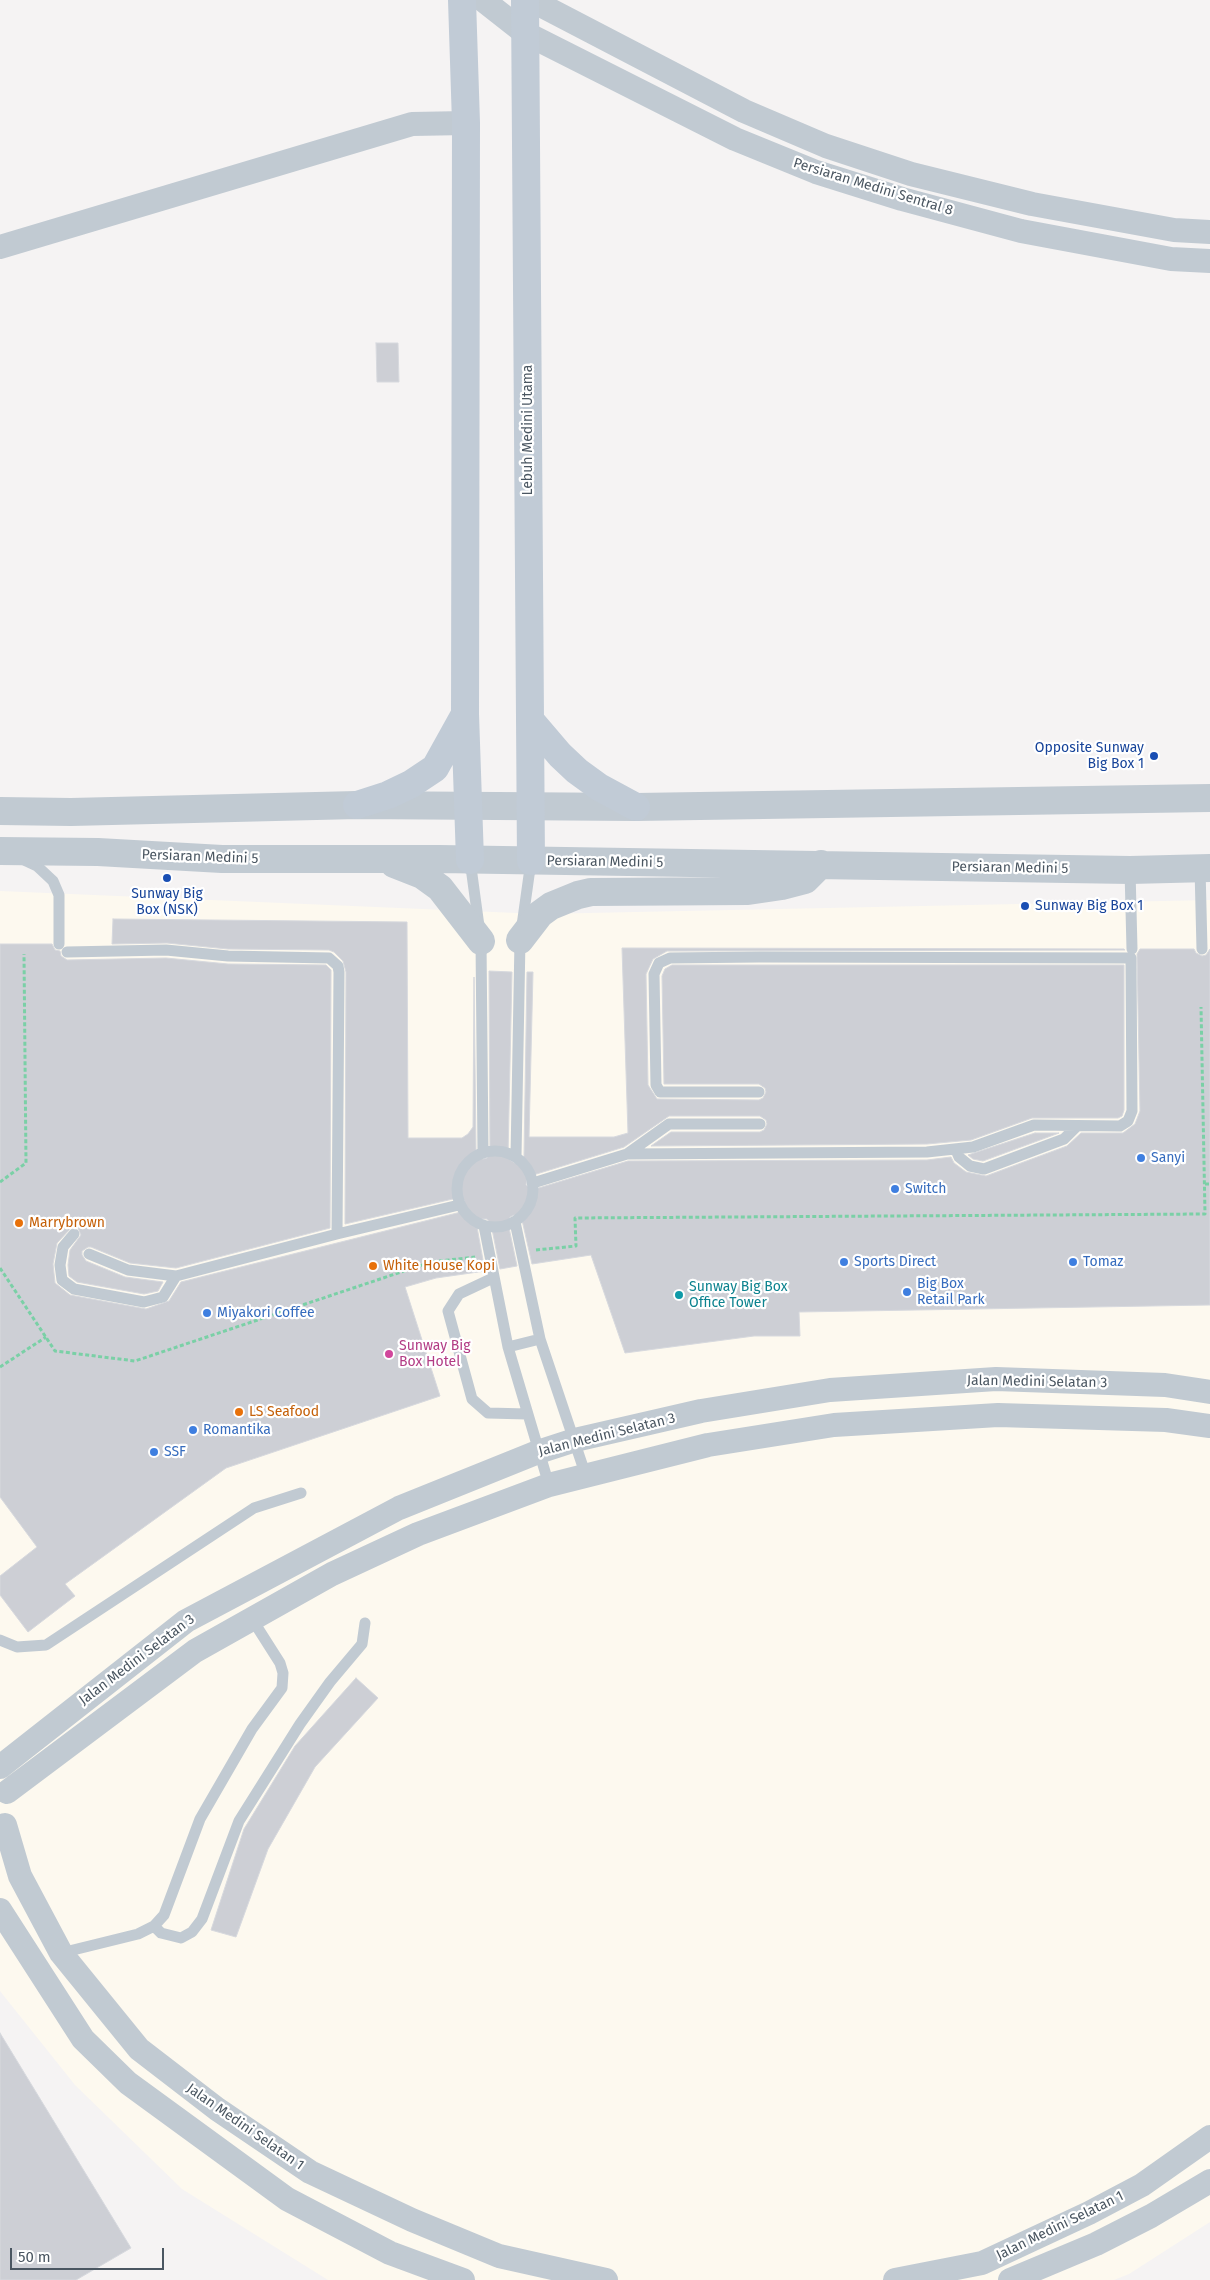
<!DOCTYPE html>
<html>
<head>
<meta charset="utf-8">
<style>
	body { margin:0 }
	#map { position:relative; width:1210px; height:2280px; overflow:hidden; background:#f5f3f3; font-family:"Fira Sans",sans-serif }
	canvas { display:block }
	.scale { position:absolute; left:10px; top:2248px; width:154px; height:22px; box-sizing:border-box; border:2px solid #4a5661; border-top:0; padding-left:6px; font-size:15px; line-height:18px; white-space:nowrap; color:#4a5661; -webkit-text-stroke:4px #fff; paint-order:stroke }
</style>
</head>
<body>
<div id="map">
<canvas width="1210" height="2280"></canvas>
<div class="scale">50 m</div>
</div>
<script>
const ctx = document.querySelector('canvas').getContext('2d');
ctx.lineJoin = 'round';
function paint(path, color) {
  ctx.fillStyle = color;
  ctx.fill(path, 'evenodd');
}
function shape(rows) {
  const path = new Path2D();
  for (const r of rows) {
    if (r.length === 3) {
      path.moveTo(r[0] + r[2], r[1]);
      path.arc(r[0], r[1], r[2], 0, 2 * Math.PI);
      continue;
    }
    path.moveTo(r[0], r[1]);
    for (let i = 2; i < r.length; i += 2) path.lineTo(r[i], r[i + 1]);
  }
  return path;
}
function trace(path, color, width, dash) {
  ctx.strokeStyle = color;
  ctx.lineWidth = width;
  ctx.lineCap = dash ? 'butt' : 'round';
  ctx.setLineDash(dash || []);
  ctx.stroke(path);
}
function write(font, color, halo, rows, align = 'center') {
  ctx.font = font + ' "Fira Sans",sans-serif';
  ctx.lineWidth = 4.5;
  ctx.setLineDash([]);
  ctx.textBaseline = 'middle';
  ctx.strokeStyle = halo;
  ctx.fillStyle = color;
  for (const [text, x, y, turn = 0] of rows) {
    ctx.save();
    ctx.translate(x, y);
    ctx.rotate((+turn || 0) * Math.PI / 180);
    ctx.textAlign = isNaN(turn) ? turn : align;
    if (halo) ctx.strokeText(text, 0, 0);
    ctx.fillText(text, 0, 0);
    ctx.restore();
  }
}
const commercial = shape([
	[0,891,540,914,1210,900,1210,2222,1129,2274,1114,2280,328,2280,182,2189,75,2085,0,1991]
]);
const building = shape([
	[376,343,398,343,399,382,377,382,376,343],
	[113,919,407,922,408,1138,462,1138,468,1134,473,1127,474,977,476,1152,477,1156,483,1159,487,1158,490,1152,489,971,512,972,508,1156,510,1160,515,1163,520,1162,524,1156,527,972,533,972,529,1137,614,1137,628,1133,622,948,1124,949,1125,950,667,951,653,959,646,974,648,1085,657,1099,759,1100,763,1098,766,1092,765,1088,759,1084,664,1084,662,976,665,969,672,965,1124,965,1124,1110,1122,1116,1118,1118,1032,1118,971,1140,927,1144,651,1146,671,1132,760,1132,764,1130,767,1124,766,1120,760,1116,669,1116,624,1147,530,1176,527,1178,526,1185,532,1190,628,1161,927,1160,951,1157,954,1163,966,1172,986,1176,1067,1146,1081,1133,1123,1133,1135,1124,1140,1111,1137,954,1140,949,1194,949,1196,953,1202,956,1206,955,1210,949,1210,1305,799,1312,800,1336,754,1336,625,1353,591,1255,532,1264,522,1220,520,1217,514,1215,510,1217,508,1223,517,1266,500,1269,491,1224,487,1219,482,1219,477,1223,477,1227,485,1271,436,1278,405,1287,440,1396,226,1468,65,1584,75,1596,28,1632,0,1595,0,1576,37,1547,0,1497,0,944,52,944,55,950,60,951,61,956,67,960,166,958,228,964,326,965,331,970,330,1228,176,1268,130,1263,91,1247,88,1247,82,1251,82,1255,86,1261,125,1277,163,1282,158,1291,144,1294,77,1282,69,1276,68,1265,70,1250,81,1235,78,1228,72,1227,57,1243,53,1264,55,1283,70,1295,146,1309,169,1301,181,1282,461,1212,466,1207,464,1200,457,1198,345,1224,346,972,343,961,334,952,329,950,228,949,167,943,112,944,113,919],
	[1035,1133,1059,1133,983,1161,973,1159,968,1155,1035,1133],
	[356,1678,378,1698,315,1767,268,1849,236,1937,211,1930,244,1829,295,1746,356,1678],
	[0,2033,131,2248,76,2280,0,2280,0,2033]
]);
const path = shape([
	[0,1182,26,1163,24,954],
	[1205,1184,1210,1184],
	[536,1250,576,1246,575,1218,1205,1214,1201,1007],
	[0,1268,55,1351,135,1361,431,1262,475,1257],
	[0,1367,46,1337]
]);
const service = shape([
	[22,859,37,866,53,881,59,895,59,944],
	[470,860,481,941,483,1152],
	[1200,868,1202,949],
	[1130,870,1132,949],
	[67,952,166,950,228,956,329,958,338,966,339,972,337,1234,459,1205],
	[956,1150,959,1157,970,1166,984,1169,1064,1139,1077,1126],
	[495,1189,38],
	[627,1154,669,1124,760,1124],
	[516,1156,520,940,531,861],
	[533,1183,627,1154,927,1152,973,1147,1034,1125,1120,1126,1128,1121,1132,1111,1131,958,759,957,670,958,659,963,654,974,656,1085,660,1092,759,1092],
	[515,1222,540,1339,586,1476],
	[484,1226,508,1347,549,1485],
	[74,1234,63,1247,60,1265,62,1280,74,1289,144,1302,163,1297,176,1276],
	[89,1254,128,1270,176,1276,337,1234],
	[493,1278,459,1294,448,1311,472,1399,488,1413,527,1414],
	[508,1347,540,1339],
	[0,1640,17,1647,46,1645,254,1508,301,1493],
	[154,1926,161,1933,181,1938,192,1932,202,1919,239,1821,300,1724,330,1682,362,1644,365,1623],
	[61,1953,138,1934,154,1926,164,1915,200,1819,252,1729,282,1688,283,1673,280,1663,252,1619]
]);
const minor = shape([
	[483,0,525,33,735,139,816,172,902,199,1021,231,1171,259,1210,261],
	[531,0,744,111,826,146,911,174,1032,204,1174,230,1210,232],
	[0,247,412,124,466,123],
	[0,1767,186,1621,399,1508,538,1452,575,1440,701,1411,830,1390,996,1379,1165,1385,1210,1392],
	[7,1792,195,1651,332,1574,418,1534,549,1485,708,1445,834,1425,998,1415,1166,1420,1210,1426],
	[5,1825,20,1876,61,1953,139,2049,217,2109,310,2172,412,2220,499,2256,606,2280],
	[0,1910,83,2039,128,2083,287,2199,390,2253,463,2280],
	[895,2280,982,2263,1089,2213,1142,2185,1210,2137],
	[1010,2280,1096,2244,1151,2216,1210,2181]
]);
const tertiary = shape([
	[0,811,71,812,357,805,636,807,1210,798],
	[0,851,98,852,222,859,440,859,1130,870,1210,868],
	[394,864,422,875,440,888,481,941],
	[520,940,540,914,551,906,578,895,591,892,748,891,782,886,805,880,821,864]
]);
const secondary = shape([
	[462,0,466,123,465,714,470,860],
	[525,0,531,861],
	[531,721,560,755,577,771,599,787,636,807],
	[357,805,388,795,411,784,435,768,465,714]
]);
const markers = [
	[1154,756,5,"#1a4fb4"],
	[167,878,5,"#1a4fb4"],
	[1025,906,5,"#1a4fb4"],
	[1141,1158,5,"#3f7fe0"],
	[895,1189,5,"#3f7fe0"],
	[19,1223,5,"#e8710a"],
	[844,1262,5,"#3f7fe0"],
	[1073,1262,5,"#3f7fe0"],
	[373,1266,5,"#e8710a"],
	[907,1292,5,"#3f7fe0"],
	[679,1295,5,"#0f9aa8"],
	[207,1313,5,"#3f7fe0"],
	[389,1354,5,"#d1479c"],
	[239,1412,5,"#e8710a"],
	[193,1430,5,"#3f7fe0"],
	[154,1452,5,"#3f7fe0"]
];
const streetNames = [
	["Persiaran Medini Sentral 8",873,187,17],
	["Lebuh Medini Utama",528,430,-90],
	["Persiaran Medini 5",200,857,2],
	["Persiaran Medini 5",605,862,1],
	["Persiaran Medini 5",1010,868,1],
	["Jalan Medini Selatan 3",1037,1382,1],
	["Jalan Medini Selatan 3",607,1435,-14],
	["Jalan Medini Selatan 3",137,1660,-37],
	["Jalan Medini Selatan 1",245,2127,35],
	["Jalan Medini Selatan 1",1060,2226,-26]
];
const transitNames = [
	["Opposite Sunway",1144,748],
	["Big Box 1",1144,764],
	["Sunway Big",167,894,"center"],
	["Box (NSK)",167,910,"center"],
	["Sunway Big Box 1",1035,906,"left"]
];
const shopNames = [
	["Sanyi",1151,1158],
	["Switch",905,1189],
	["Sports Direct",854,1262],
	["Tomaz",1083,1262],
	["Big Box",917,1284],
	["Retail Park",917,1300],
	["Miyakori Coffee",217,1313],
	["Romantika",203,1430],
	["SSF",164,1452]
];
const foodNames = [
	["Marrybrown",29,1223],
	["White House Kopi",383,1266],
	["LS Seafood",249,1412]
];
const cultureNames = [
	["Sunway Big Box",689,1287],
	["Office Tower",689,1303]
];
const hotelNames = [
	["Sunway Big",399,1346],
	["Box Hotel",399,1362]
];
paint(commercial, '#fdf9ef');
paint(building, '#cdcfd5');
trace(building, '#d7d9de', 1);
trace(path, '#7ad0a6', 3, [4, 2.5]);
trace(service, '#c1cad2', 11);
trace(minor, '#c1cad2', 24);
trace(tertiary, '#c1cad2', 28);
trace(secondary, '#c1cbd6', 28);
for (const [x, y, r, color] of markers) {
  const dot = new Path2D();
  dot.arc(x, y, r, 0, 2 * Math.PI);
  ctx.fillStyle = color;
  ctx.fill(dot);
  trace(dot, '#fff', 2);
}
write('14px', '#4a5661', '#fff', streetNames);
write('14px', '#164399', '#fff', transitNames, 'right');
write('14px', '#366cbe', '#fff', shopNames, 'left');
write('14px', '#c56008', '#fff', foodNames, 'left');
write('14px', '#0d838f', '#fff', cultureNames, 'left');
write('14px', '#b23c85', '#fff', hotelNames, 'left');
</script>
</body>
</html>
